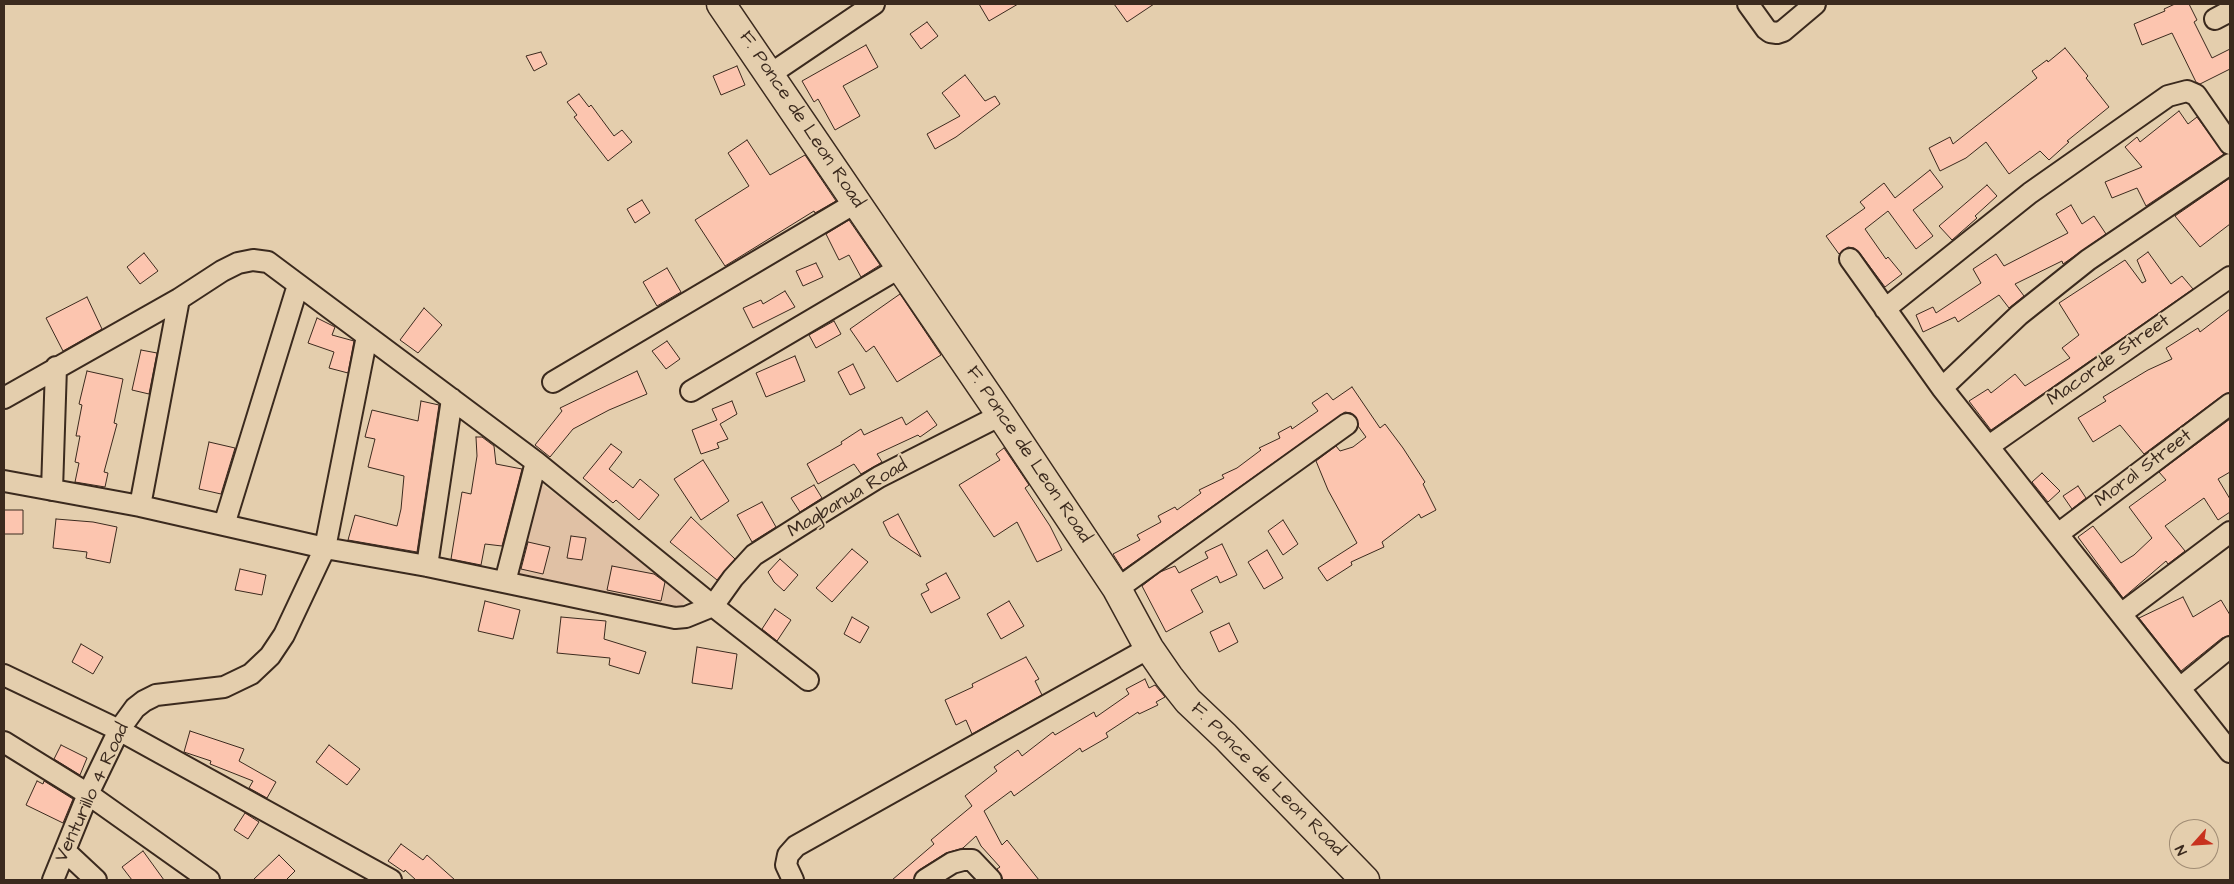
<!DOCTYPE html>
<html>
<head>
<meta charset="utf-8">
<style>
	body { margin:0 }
	#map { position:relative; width:2234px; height:884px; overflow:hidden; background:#e4cead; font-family:"Architects Daughter",sans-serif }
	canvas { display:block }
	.frame { position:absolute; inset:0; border:5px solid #3b2a1e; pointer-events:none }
	.north { position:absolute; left:2169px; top:819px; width:50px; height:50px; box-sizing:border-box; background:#e4cead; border:1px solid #a08c74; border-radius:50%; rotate:244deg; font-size:14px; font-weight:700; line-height:20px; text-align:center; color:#3b2a1e }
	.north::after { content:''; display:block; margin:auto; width:18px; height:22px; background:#c8321e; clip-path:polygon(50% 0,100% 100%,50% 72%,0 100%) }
</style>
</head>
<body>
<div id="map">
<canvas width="2234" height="884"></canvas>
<div class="frame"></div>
<div class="north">N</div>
</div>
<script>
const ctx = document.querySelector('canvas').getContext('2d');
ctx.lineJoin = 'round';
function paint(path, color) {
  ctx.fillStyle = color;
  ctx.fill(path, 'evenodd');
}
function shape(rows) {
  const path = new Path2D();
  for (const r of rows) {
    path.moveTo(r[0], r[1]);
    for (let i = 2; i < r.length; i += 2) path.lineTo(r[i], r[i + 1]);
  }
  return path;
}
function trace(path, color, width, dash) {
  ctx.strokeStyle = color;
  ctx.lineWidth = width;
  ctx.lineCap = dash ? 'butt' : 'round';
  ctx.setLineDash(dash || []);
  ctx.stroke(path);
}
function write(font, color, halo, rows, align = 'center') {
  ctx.font = font + ' "Architects Daughter",sans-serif';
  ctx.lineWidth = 4;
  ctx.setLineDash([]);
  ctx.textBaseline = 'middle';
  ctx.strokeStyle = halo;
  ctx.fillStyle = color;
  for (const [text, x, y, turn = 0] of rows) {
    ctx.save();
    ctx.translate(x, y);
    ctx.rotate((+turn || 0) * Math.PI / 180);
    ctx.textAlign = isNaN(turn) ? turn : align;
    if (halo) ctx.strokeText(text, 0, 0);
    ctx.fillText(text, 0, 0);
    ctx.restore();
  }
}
const built = shape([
	[537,481,689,591,683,605,668,609,512,574]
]);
const building = shape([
	[979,4,1018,4,989,21,979,4],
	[1114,4,1154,4,1127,22,1114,4],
	[2175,4,2189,4,2197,20,2194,22,2212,58,2230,49,2230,69,2200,84,2196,82,2172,33,2142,45,2134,24,2165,11,2164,9,2175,4],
	[927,22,938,36,921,49,910,34,927,22],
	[866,45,878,67,843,86,860,116,835,130,818,99,814,102,802,81,866,45],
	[2065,48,2088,76,2086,78,2109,107,2067,141,2069,142,2049,160,2040,151,2009,174,1986,142,1966,158,1940,171,1929,148,1950,137,1953,144,2037,78,2032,71,2047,60,2048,62,2065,48],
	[541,52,547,64,534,71,526,56,541,52],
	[737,66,745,85,721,95,713,76,737,66],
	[965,75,985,101,995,96,1000,104,956,137,935,149,927,134,960,116,942,93,965,75],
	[579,94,589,107,591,105,614,136,622,130,632,142,608,161,574,117,577,115,567,102,579,94],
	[2179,111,2188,124,2197,117,2224,154,2146,206,2137,188,2112,198,2105,182,2142,167,2125,147,2137,137,2140,142,2179,111],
	[747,140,770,175,805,155,836,201,815,213,814,211,725,266,695,220,749,186,728,153,747,140],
	[1930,170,1943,187,1913,210,1933,236,1916,249,1888,211,1865,229,1886,259,1888,257,1902,274,1885,287,1859,252,1854,248,1848,247,1839,254,1826,236,1865,208,1860,202,1884,183,1895,198,1930,170],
	[2230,178,2230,224,2200,247,2175,216,2230,178],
	[1987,185,1997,196,1975,216,1977,218,1952,240,1939,226,1987,185],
	[642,200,650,213,635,223,627,209,642,200],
	[2071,205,2082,224,2094,216,2106,234,2063,264,2062,261,2015,284,2024,296,2009,308,1999,295,1958,322,1955,317,1923,332,1916,315,1933,307,1936,313,1981,283,1973,269,1996,254,2004,266,2068,233,2056,214,2071,205],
	[849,220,880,265,861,277,849,255,839,260,826,234,849,220],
	[2148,252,2171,284,2182,276,2193,289,1991,430,1969,401,1988,389,1991,393,2015,374,2025,386,2070,358,2062,348,2079,335,2059,303,2125,260,2142,283,2146,281,2137,260,2148,252],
	[144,253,158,271,140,284,127,267,144,253],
	[816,263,823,277,803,286,796,271,816,263],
	[667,268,681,292,657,306,643,282,667,268],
	[785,291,795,307,753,328,743,308,761,300,763,304,785,291],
	[900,294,941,355,897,382,874,346,866,352,850,329,900,294],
	[87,297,102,329,63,351,46,318,87,297],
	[424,308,442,325,418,353,400,340,424,308],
	[2230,309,2230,392,2223,395,2144,454,2120,425,2093,442,2078,418,2106,401,2103,397,2148,370,2172,359,2166,348,2198,328,2200,332,2230,309],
	[317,318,335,327,332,335,354,341,348,373,329,368,334,352,308,343,317,318],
	[834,321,841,334,816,348,809,335,834,321],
	[667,341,680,359,666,369,652,351,667,341],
	[141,350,157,353,149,394,132,390,141,350],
	[795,356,805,381,766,397,756,373,795,356],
	[853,364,865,388,850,395,838,372,853,364],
	[87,371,123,379,114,423,117,424,104,472,108,473,105,487,75,482,79,463,75,462,80,436,76,436,82,405,79,404,87,371],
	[637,371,647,394,609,410,573,429,550,457,535,445,562,411,560,408,637,371],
	[1352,387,1380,428,1385,424,1403,448,1425,482,1423,484,1436,510,1421,518,1419,514,1382,542,1384,547,1351,562,1352,565,1327,581,1318,568,1357,543,1328,490,1316,461,1336,446,1340,451,1353,447,1366,437,1358,426,1356,417,1351,413,1345,412,1123,570,1113,554,1140,540,1137,535,1161,522,1158,516,1175,507,1177,510,1201,493,1199,490,1224,478,1222,475,1237,468,1261,450,1259,448,1280,438,1278,433,1291,426,1292,429,1318,411,1312,403,1327,393,1333,400,1352,387],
	[421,401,439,405,417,552,348,540,355,515,397,526,401,509,404,476,368,467,375,439,365,437,372,410,418,421,421,401],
	[732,401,737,414,720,424,728,439,717,443,719,448,701,454,692,430,717,420,712,409,732,401],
	[927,411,937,425,920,437,918,435,877,454,882,462,861,474,854,464,818,484,807,464,842,444,841,442,861,429,864,435,902,417,906,425,927,411],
	[2230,419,2230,472,2218,479,2230,499,2230,512,2218,520,2204,498,2165,526,2185,551,2168,564,2166,561,2123,598,2078,537,2093,526,2121,563,2134,555,2152,538,2129,507,2166,480,2159,472,2230,419],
	[476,437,482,437,494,446,496,464,522,469,502,546,485,544,481,565,451,559,462,492,471,494,477,456,476,437],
	[209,442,235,448,221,494,199,489,209,442],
	[611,444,622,452,609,469,633,488,640,479,659,495,639,520,616,500,613,503,583,478,611,444],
	[1004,448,1029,485,1025,488,1050,526,1062,550,1037,562,1017,522,994,537,959,485,1000,460,996,454,1004,448],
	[703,460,729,501,701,520,674,479,703,460],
	[2042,473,2060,491,2048,502,2032,482,2042,473],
	[814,485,822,498,800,512,791,498,814,485],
	[2078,486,2086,498,2072,509,2063,496,2078,486],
	[762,502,776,527,752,542,737,515,762,502],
	[4,510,23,510,23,534,4,534,4,510],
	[898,514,921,557,890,536,883,522,898,514],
	[691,517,735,559,717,580,670,542,691,517],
	[56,519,93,522,117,527,110,563,86,558,87,552,53,548,56,519],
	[1283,520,1298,544,1283,555,1268,531,1283,520],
	[571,536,586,538,582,560,567,558,571,536],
	[528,542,550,547,543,574,521,569,528,542],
	[1222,544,1237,575,1220,583,1217,576,1191,590,1203,612,1166,632,1142,586,1160,572,1175,566,1179,573,1208,558,1205,552,1222,544],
	[852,549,868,562,832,602,816,588,852,549],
	[1267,550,1283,578,1264,589,1248,562,1267,550],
	[780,559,798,575,784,591,774,582,768,572,780,559],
	[612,566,654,574,665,582,661,601,607,590,612,566],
	[240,569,266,575,262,595,235,590,240,569],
	[946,573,960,598,931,613,921,594,929,590,926,584,946,573],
	[2183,597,2193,617,2221,600,2230,615,2230,635,2222,638,2181,671,2139,618,2183,597],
	[485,601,520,610,513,639,478,631,485,601],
	[1009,601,1024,626,1001,639,987,614,1009,601],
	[775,609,791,620,777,641,762,629,775,609],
	[561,617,606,621,604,639,646,652,639,674,609,665,610,658,557,653,561,617],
	[852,617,869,627,860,643,844,634,852,617],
	[1229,623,1238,642,1219,652,1210,632,1229,623],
	[81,644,103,657,93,674,72,662,81,644],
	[697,647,737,654,732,689,692,683,697,647],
	[1026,657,1039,679,1035,681,1042,695,972,734,966,720,956,725,945,700,973,687,972,684,1026,657],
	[1145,679,1149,688,1155,685,1165,697,1156,702,1158,705,1139,714,1138,712,1106,733,1108,737,1082,752,1080,748,1014,796,1011,791,984,811,1002,845,1007,840,1039,880,1003,880,997,869,1000,867,981,846,976,836,963,848,946,853,919,870,913,880,892,880,934,844,931,840,972,806,965,796,997,771,994,767,1018,750,1022,756,1053,732,1055,735,1094,712,1096,717,1129,694,1126,689,1145,679],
	[190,731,244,749,239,761,276,782,267,798,249,788,253,781,210,764,211,761,184,752,190,731],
	[61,745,87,758,80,775,54,759,61,745],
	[329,745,360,769,347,785,316,762,329,745],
	[37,781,43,784,44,781,73,799,63,823,26,805,37,781],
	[245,813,259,822,248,839,234,830,245,813],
	[401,844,423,860,427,855,455,880,416,880,405,870,404,872,388,861,401,844],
	[143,851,164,880,132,880,122,867,143,851],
	[279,855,295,871,286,880,253,880,279,855]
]);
const street = shape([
	[1748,4,1766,29,1770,32,1777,33,1783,31,1815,4],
	[2215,19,2230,11],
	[769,75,874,4],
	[1850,259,1942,388,2230,752],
	[1885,309,2030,193,2168,96,2187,91,2196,95,2230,144],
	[553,382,857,202],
	[1942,388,2019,315,2088,260,2230,164],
	[691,391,901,267],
	[4,398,179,299,222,271,238,263,253,260,268,262,536,462,713,606,808,680],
	[1989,446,2230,277],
	[4,481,140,506,325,548,427,566,675,618,686,617,713,606,733,578,754,555,806,522,879,477,1001,415],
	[52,490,56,367],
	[140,506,179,299],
	[224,525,298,285],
	[2058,534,2230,404],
	[427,566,452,399],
	[505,582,536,462],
	[1117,589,1347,424],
	[2121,614,2230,532],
	[4,675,119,730,391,880],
	[2180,688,2230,647],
	[4,742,88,794,209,880],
	[65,851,96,880],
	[53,880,88,794,119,730,135,708,144,701,156,695,224,687,251,674,270,656,284,635,325,548,367,336],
	[793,880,786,865,788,855,796,846,1149,648],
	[925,880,952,863,963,860,972,860,991,880]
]);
const secondary = shape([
	[721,4,1001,415,1117,589,1149,648,1169,677,1188,701,1225,736,1365,880]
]);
const streetNames = [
	["F. Ponce de Leon Road",801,120,56],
	["Macorde Street",2109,361,-35],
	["F. Ponce de Leon Road",1028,455,56],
	["Moral Street",2144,469,-37],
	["Magbanua Road",848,499,-31],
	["F. Ponce de Leon Road",1267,780,45],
	["Venturillo 4 Road",93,793,-65]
];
paint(built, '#e0c1a5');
paint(building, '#fcc5af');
trace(building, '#3b2a1e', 1);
trace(street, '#3b2a1e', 24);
trace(secondary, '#3b2a1e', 31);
trace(street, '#e4cead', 20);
trace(secondary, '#e4cead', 28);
write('19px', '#3b2a1e', '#e4cead', streetNames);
</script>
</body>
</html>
